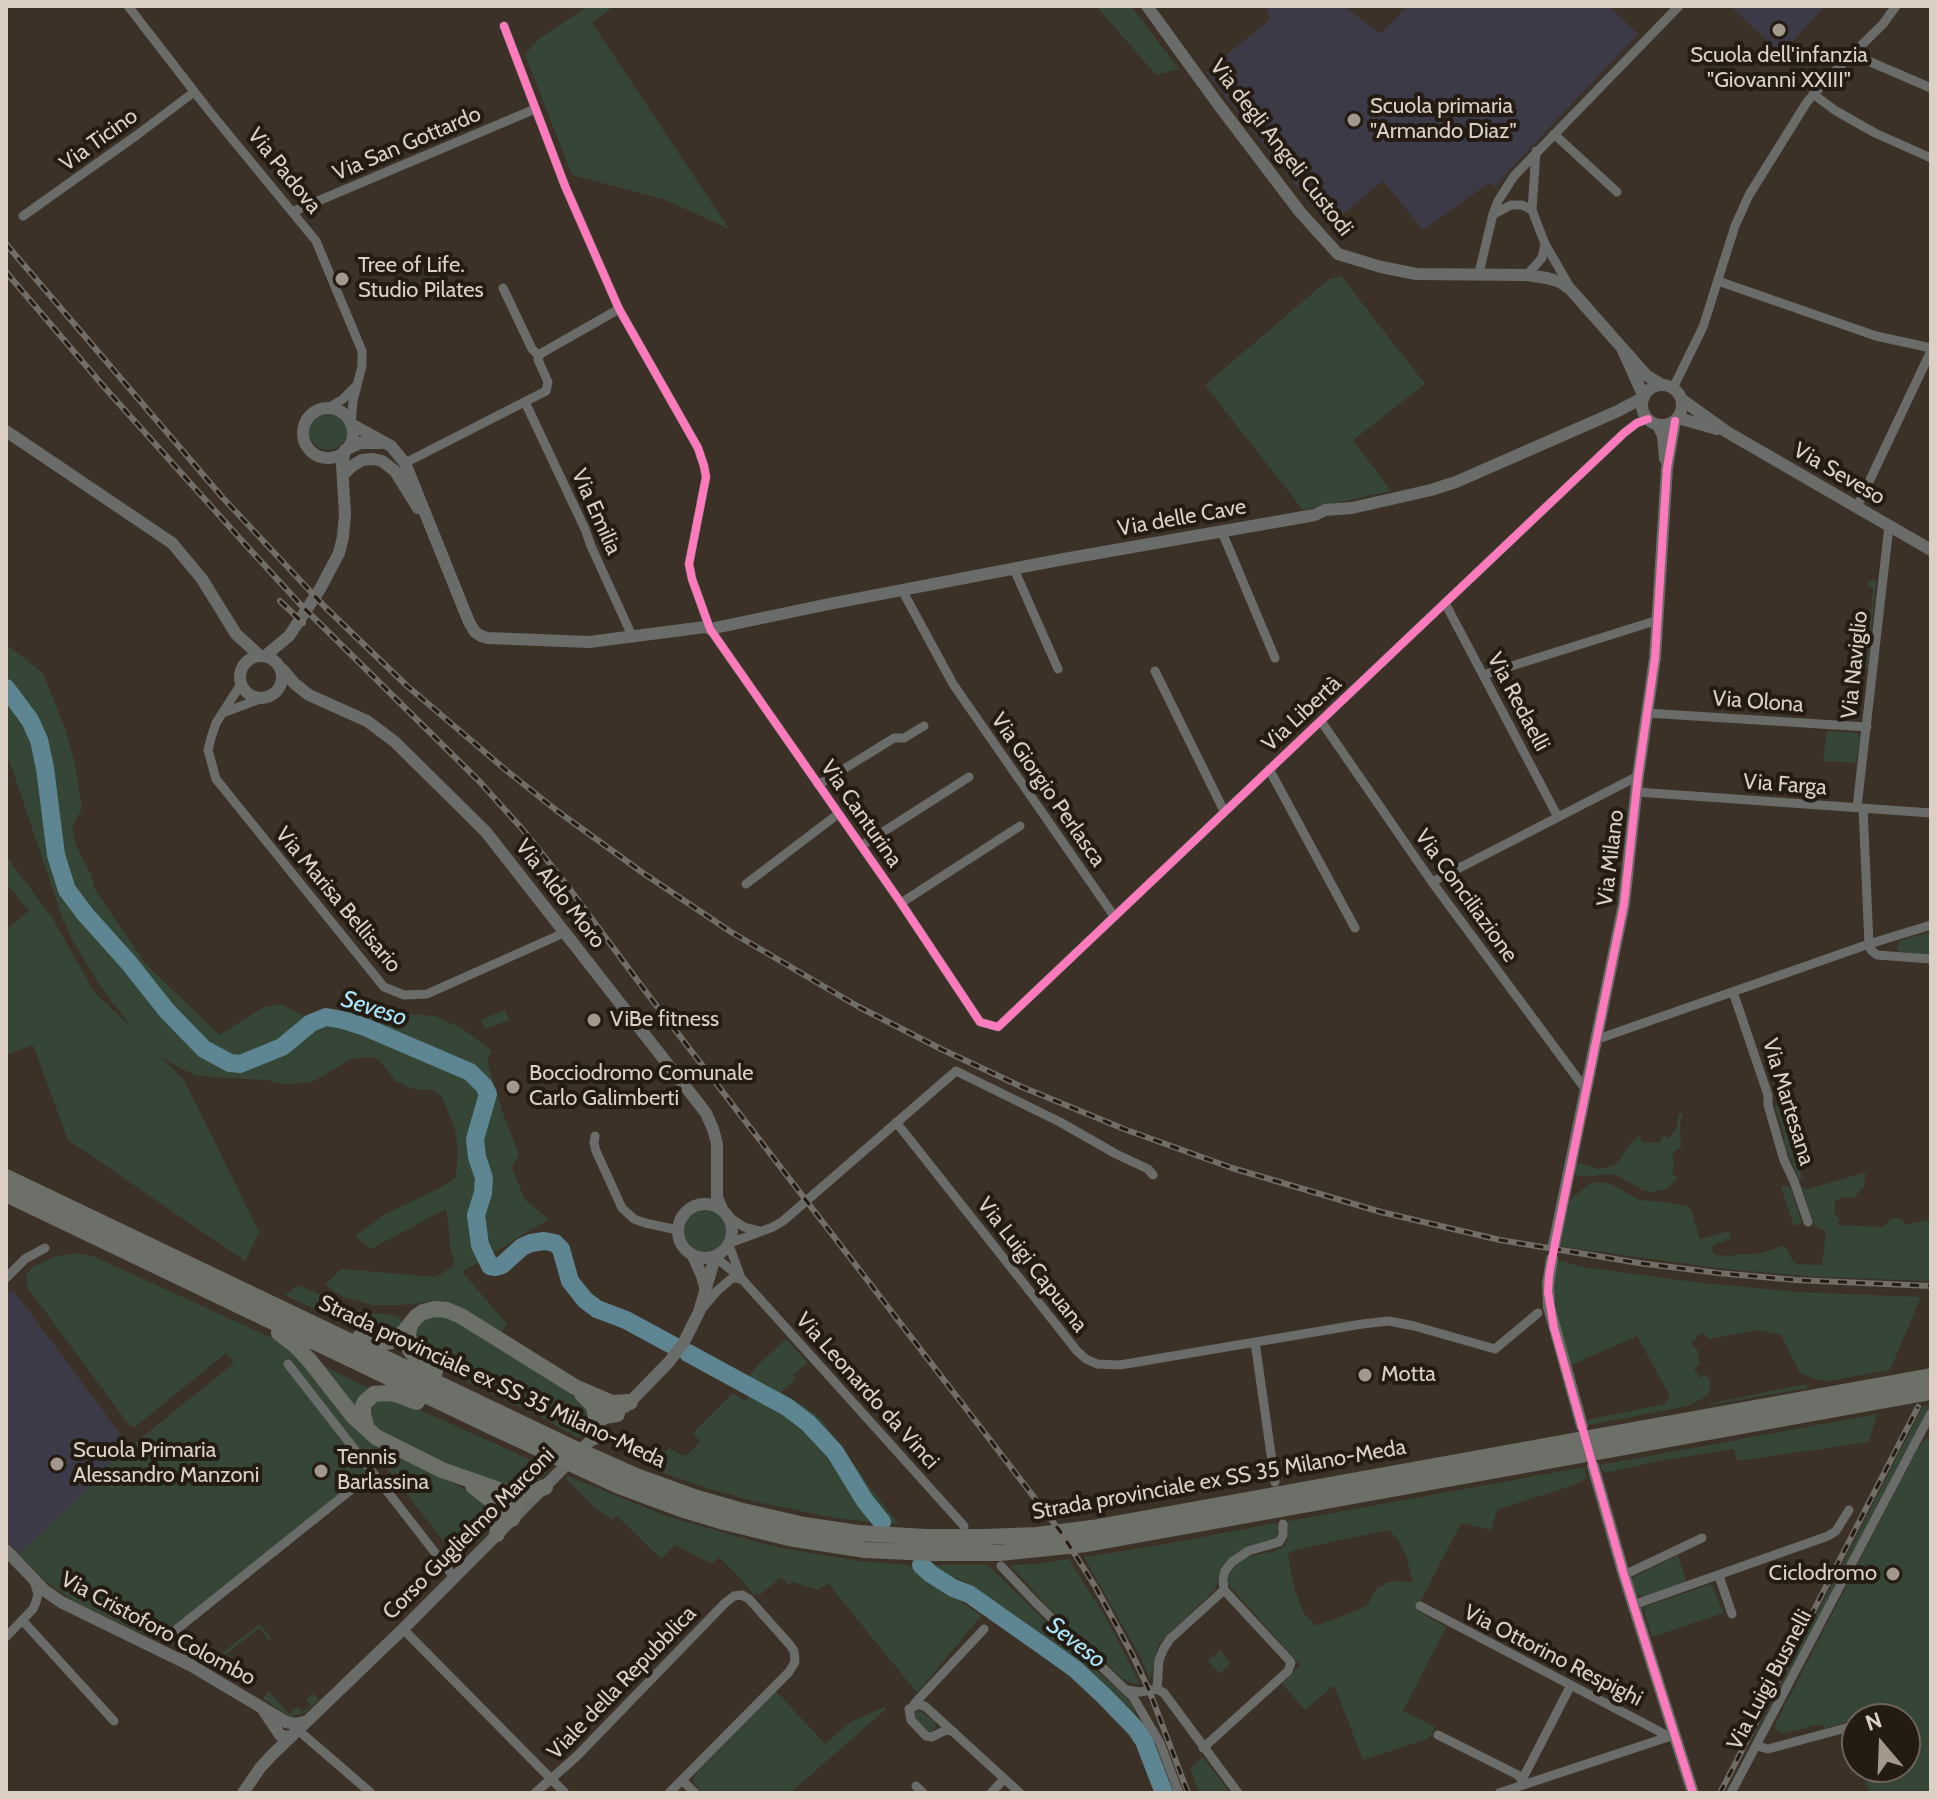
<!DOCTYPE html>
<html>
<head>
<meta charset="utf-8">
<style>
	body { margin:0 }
	#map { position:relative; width:1937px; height:1799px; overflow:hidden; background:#3c3126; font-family:Cabin,sans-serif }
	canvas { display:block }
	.frame { position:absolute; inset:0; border:8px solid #dcd0c4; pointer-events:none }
	.north { position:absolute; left:1841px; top:1703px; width:80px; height:80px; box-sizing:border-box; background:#241b13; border:2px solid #6e635a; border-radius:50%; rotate:341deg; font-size:22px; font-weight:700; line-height:32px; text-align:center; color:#dcd0c4 }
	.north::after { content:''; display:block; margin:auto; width:28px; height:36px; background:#a4988d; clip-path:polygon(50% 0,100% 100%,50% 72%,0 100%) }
</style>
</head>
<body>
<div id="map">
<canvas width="1937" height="1799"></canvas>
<div class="frame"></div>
<div class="north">N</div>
</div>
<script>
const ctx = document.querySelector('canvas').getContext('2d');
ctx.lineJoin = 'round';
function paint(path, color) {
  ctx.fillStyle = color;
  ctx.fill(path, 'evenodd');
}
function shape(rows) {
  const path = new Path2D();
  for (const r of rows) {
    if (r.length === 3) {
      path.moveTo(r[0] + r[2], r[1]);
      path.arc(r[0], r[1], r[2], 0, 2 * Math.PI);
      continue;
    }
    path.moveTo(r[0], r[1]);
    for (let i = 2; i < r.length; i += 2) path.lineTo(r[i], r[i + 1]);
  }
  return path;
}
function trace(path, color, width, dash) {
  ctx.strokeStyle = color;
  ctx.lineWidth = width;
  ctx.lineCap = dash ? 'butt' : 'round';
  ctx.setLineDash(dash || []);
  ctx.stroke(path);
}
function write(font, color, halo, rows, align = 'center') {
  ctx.font = font + ' Cabin,sans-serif';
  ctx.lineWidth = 8;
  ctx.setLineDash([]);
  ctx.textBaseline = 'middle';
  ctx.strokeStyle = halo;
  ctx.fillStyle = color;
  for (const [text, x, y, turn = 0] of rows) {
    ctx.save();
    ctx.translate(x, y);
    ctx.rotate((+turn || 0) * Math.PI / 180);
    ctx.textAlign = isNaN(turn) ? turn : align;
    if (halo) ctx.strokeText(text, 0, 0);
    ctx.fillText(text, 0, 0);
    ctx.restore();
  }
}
const education = shape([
	[1265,6,1343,6,1381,34,1407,6,1609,6,1638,34,1512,167,1496,187,1489,183,1423,230,1383,181,1328,226,1206,72,1270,19],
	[1730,6,1825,6,1781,54],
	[7,1291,15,1292,130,1447,88,1481,92,1486,19,1554,8,1541,8,1533,6,1531,6,1292]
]);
const green = shape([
	[588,6,614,6,592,23,729,229,666,200,572,175,525,55,537,40],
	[1096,6,1131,6,1179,69,1156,75],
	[1341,276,1425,384,1353,440,1391,491,1303,510,1205,385,1329,279],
	[328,431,19],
	[1872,580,1876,581,1868,669,1862,668,1859,664,1866,660,1873,589,1867,584],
	[6,644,43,673,66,731,74,760,82,808,72,828,76,846,91,875,94,888,144,962,219,1035,264,1007,280,1004,307,1017,341,1015,364,1011,435,1016,463,1029,492,1051,487,1061,503,1114,519,1154,512,1168,525,1200,549,1219,462,1272,507,1324,500,1333,434,1301,401,1305,372,1305,343,1297,325,1285,341,1269,436,1277,455,1265,450,1247,449,1230,446,1209,371,1249,355,1236,384,1215,441,1187,456,1177,458,1151,455,1129,442,1097,432,1090,413,1089,396,1081,378,1059,370,1057,351,1059,312,1082,286,1084,266,1080,199,1076,181,1069,160,1056,184,1080,259,1232,245,1261,68,1140,33,1045,6,1055,6,930,29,911,6,883,6,856,53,919,94,992,134,1030,101,987,73,941,62,917,12,768,6,754],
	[1827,731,1856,733,1860,737,1856,763,1823,761],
	[1931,932,1931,956,1898,951,1897,947,1900,941],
	[505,1010,509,1020,485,1029,481,1020],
	[1779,1100,1779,1108,1803,1179,1799,1179,1784,1144,1784,1136,1775,1107],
	[1683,1113,1680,1123,1681,1148,1672,1153,1674,1161,1672,1174,1678,1178,1666,1189,1652,1192,1642,1190,1620,1177,1611,1174,1582,1177,1576,1175,1575,1172,1576,1167,1580,1163,1598,1169,1613,1166,1620,1160,1631,1142,1639,1136,1643,1143,1660,1142,1663,1135,1669,1138,1676,1129,1679,1114],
	[1867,1172,1865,1175,1864,1187,1853,1198,1841,1197,1835,1202,1834,1213,1840,1219,1837,1225,1883,1227,1892,1218,1902,1219,1905,1225,1931,1219,1931,1278,1928,1281,1822,1277,1733,1270,1558,1246,1570,1200,1589,1184,1601,1182,1611,1184,1639,1200,1668,1202,1687,1206,1691,1210,1700,1239,1729,1231,1731,1235,1729,1239,1714,1245,1711,1248,1715,1255,1732,1256,1737,1254,1756,1254,1783,1246,1787,1248,1792,1260,1796,1264,1822,1265,1826,1231,1815,1227,1802,1188,1807,1189],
	[1785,1186,1791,1188,1801,1221,1799,1226,1793,1224,1789,1211,1781,1187],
	[705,1230,22],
	[78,1253,95,1257,272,1338,298,1356,329,1392,432,1472,476,1495,489,1507,492,1519,486,1533,479,1541,474,1540,456,1558,383,1463,373,1461,365,1456,367,1471,158,1641,73,1601,45,1581,19,1554,91,1486,88,1481,234,1363,226,1353,135,1427,129,1425,28,1288,26,1276,32,1267,56,1256],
	[1556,1260,1583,1267,1702,1283,1798,1292,1921,1297,1890,1370,1828,1381,1817,1380,1800,1373,1781,1335,1759,1330,1710,1339,1701,1333,1691,1343,1698,1351,1698,1358,1700,1364,1694,1369,1700,1378,1706,1374,1711,1383,1709,1392,1703,1398,1688,1406,1589,1425,1588,1420,1664,1404,1670,1396,1637,1336,1571,1365,1552,1303],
	[298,1285,348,1307,366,1312,398,1316,403,1323,397,1331,381,1338,361,1332,285,1295],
	[435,1315,454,1319,577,1397,588,1409,590,1424,582,1437,579,1436,578,1438,541,1417,429,1364,417,1352,414,1334,421,1322],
	[786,1339,808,1363,793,1375,796,1379,781,1392,802,1405,822,1420,881,1502,899,1524,891,1523,879,1511,834,1445,814,1421,798,1409,747,1379,758,1365],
	[322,1365,370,1389,357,1412],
	[1806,1384,1808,1388,1710,1405,1708,1404],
	[733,1393,745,1401,750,1395,757,1396,807,1428,838,1464,872,1522,835,1518,757,1502,703,1487,648,1467,669,1448,684,1456,689,1454,700,1441,693,1433],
	[374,1400,398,1400,551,1469,538,1481,530,1484,512,1486,456,1467,418,1452,372,1427,367,1408],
	[1930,1405,1793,1669,1740,1764,1923,1406],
	[1877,1414,1869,1442,1737,1461,1734,1449,1664,1460,1604,1473,1600,1465],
	[1931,1437,1931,1793,1869,1793,1862,1767,1905,1767,1905,1719,1862,1718,1825,1728,1820,1724,1783,1734,1777,1731,1775,1725,1893,1495,1920,1445,1924,1440],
	[1585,1467,1586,1477,1580,1483,1499,1509,1496,1513,1491,1530,1461,1523,1416,1610,1446,1627,1403,1711,1435,1727,1429,1738,1363,1760,1334,1685,1305,1710,1282,1684,1300,1665,1228,1584,1228,1575,1237,1563,1243,1558,1275,1551,1285,1546,1288,1536,1287,1523,1289,1521],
	[1388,1530,1391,1532,1398,1540,1406,1555,1413,1582,1396,1581,1387,1583,1376,1589,1367,1606,1316,1626,1303,1612,1295,1590,1288,1558,1289,1553,1295,1550],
	[567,1476,669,1517,739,1537,782,1548,860,1561,908,1565,942,1592,965,1604,981,1616,917,1693,828,1583,818,1590,793,1582,789,1585,781,1577,761,1594,753,1594,739,1577,719,1557,712,1564,675,1545,661,1559,617,1516,613,1520,596,1509,565,1478],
	[1275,1523,1276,1525,1279,1525,1276,1538,1220,1573,1215,1590,1159,1643,1150,1680,1141,1658,1084,1557,1166,1544],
	[1678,1555,1686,1580,1685,1582,1644,1597,1635,1594,1630,1579],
	[1069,1559,1110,1625,1140,1684,1134,1684,1123,1679,1056,1615,1010,1565,1036,1564],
	[932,1565,988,1565,1093,1668,1120,1691,1132,1705,1137,1717,1135,1720,1104,1689,1075,1663,1003,1610,983,1594,969,1583,945,1574],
	[1712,1584,1723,1613,1652,1637,1643,1607],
	[260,1624,271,1638,269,1640,259,1628,218,1661,222,1667,217,1670,213,1670,205,1666],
	[1220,1650,1231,1663,1219,1674,1208,1661],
	[269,1691,289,1714,297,1707,303,1712,311,1705,306,1699,313,1693,319,1700,306,1712,293,1716,288,1716,264,1699,264,1697],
	[776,1691,825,1744,852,1721,885,1707,886,1709,790,1793,702,1793,694,1783,693,1780,696,1773],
	[919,1710,935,1722,936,1726,933,1732,927,1731,915,1720,914,1713],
	[1203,1757,1228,1790,1225,1793,1199,1793,1190,1768]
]);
const river = shape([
	[6,688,30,720,39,740,45,768,56,855,67,890,86,915,129,963,167,1011,204,1049,230,1063,240,1064,282,1047,311,1023,326,1017,343,1020,365,1027,470,1072,484,1086,488,1094,475,1139,477,1157,484,1178,483,1193,476,1215,480,1245,490,1266,496,1267,502,1265,522,1247,531,1243,544,1241,555,1243,561,1249,570,1281,585,1300,597,1309,626,1320,674,1346],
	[688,1353,787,1407,808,1423,835,1452,865,1501,882,1522],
	[921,1565,931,1574,953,1588,969,1594,1057,1656,1075,1669,1104,1696,1136,1729,1144,1741,1164,1793]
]);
const minor = shape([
	[128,6,210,112,316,241,362,351,362,366,353,401,351,424],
	[504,26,565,186,619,309,698,448,704,466,706,477,689,564,692,579,710,629,901,903,980,1022,998,1027,1624,433,1637,423,1648,419],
	[1852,54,1931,88],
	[1813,94,1836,111,1875,133,1931,158],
	[1554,134,1617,192],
	[1536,151,1532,210,1545,244,1570,287],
	[292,212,535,109],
	[1494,214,1511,205,1522,205,1532,210],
	[23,216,137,135,194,92],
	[1479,273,1493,214,1498,201,1514,176,1679,6],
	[1527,275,1542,258,1545,244],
	[1718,281,1876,336,1931,348],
	[503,288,532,349,539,356],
	[1673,388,1703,327,1735,226,1749,195,1807,102,1832,74,1883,24,1896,6],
	[525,402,585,529,591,546,633,638],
	[328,408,343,399,356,386],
	[405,463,546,391,548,382,538,360,540,354,619,309],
	[1857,507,1931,351],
	[1222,532,1275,658],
	[1014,569,1058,669],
	[902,590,953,684,1114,916],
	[1445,603,1558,817],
	[1155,671,1224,811],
	[1483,675,1658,620],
	[241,684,216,723,211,738,208,750,216,779,384,987,404,995,427,994,566,932],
	[225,712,260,699],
	[1647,713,1867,727],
	[1321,721,1432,882,1586,1090],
	[1269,769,1355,928],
	[818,785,894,738,904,738,924,726],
	[1637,792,1931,813],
	[1857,807,1889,526],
	[1863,808,1869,944,1871,950,1877,955,1931,959],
	[861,846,969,777],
	[1432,882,1638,776],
	[746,884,838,814],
	[901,903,1020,826],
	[1733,992,1768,1095,1768,1105,1784,1160,1794,1181,1808,1222],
	[1598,1039,1869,944,1931,925],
	[896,1122,1077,1351,1086,1359,1097,1364,1120,1365,1362,1324,1389,1321,1414,1326,1495,1349,1538,1313],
	[595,1136,594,1143,596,1151,622,1208,634,1219,645,1223,678,1230],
	[729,1217,744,1227,760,1231],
	[730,1243,773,1227,783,1221,956,1071,1060,1122,1116,1154,1148,1169,1153,1175],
	[729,1245,740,1275],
	[715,1257,741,1278,964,1526],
	[6,1278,25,1259,45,1248],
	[701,1310,717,1291,731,1279,735,1278,743,1280],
	[1255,1342,1275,1482],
	[288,1364,454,1577],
	[1001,1566,1036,1603,1133,1697,1160,1743,1179,1793],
	[1624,1575,1702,1538],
	[1719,1576,1732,1614],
	[1224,1590,1223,1579,1225,1571,1232,1562,1248,1551,1279,1542,1283,1535,1283,1524],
	[1633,1605,1828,1536,1836,1531,1849,1510],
	[1420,1606,1670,1737],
	[22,1620,114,1721],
	[403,1629,565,1793],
	[6,1637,33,1609,36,1602,38,1594,34,1581],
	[192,1666,176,1639,175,1632,177,1629,372,1473],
	[1157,1689,1159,1660,1164,1648,1170,1639,1224,1590,1289,1660,1291,1663,1288,1671,1203,1748],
	[1127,1690,1140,1692,1157,1689,1164,1693,1238,1793],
	[914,1704,984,1629],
	[298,1730,371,1793],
	[954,1732,946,1730,932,1737,926,1736,911,1720,909,1709,919,1704,926,1707,950,1729,1020,1793],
	[1438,1735,1516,1774,1520,1777,1523,1784],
	[1757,1746,1768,1749,1857,1725],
	[682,1780,695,1793],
	[1522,1780,1571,1685],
	[916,1786,923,1793],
	[535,1793,577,1756,725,1603,734,1596,742,1595,749,1599,790,1645,794,1651,795,1662,789,1672,669,1793],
	[991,1793,1004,1779],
	[1499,1793,1671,1736],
	[1731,1793,1931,1413]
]);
const tertiary = shape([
	[1147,6,1218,104,1300,212,1338,254,1381,267,1416,274,1527,275,1547,278,1560,282,1571,290,1646,375,1662,385],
	[1662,405,20],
	[1681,399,1727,432,1931,550],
	[328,433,25],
	[1678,418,1717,429],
	[351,424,391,446,405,463,469,622,475,632,481,636,488,638,589,642,705,627,710,629,829,604,1064,559,1315,515,1325,510,1352,508,1431,490,1456,482,1618,411,1644,397,1622,348],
	[1658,425,1663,436,1665,459],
	[6,431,172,543,202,579,236,634,260,656],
	[343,475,352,466,362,460,373,459,382,461,395,471,418,508],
	[261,677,21],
	[265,656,289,636,320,589,339,553,343,537,345,514,342,465,345,450,360,443,381,443],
	[282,669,295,684,309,695,367,721,395,742,486,832,706,1113,713,1129,717,1144,717,1197,722,1209],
	[705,1231,27],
	[1554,1245,1624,904,1638,776,1655,658,1667,468,1675,421],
	[693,1256,702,1276,706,1291],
	[1552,1259,1548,1284,1549,1307,1582,1426],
	[625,1407,669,1362,684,1342,699,1312,715,1257],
	[1593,1466,1624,1575,1693,1793],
	[6,1550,44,1590,61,1602,192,1666,286,1722,296,1724,307,1721],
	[264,1711,280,1735,286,1737,292,1736],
	[243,1793,260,1768,272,1755,403,1629,600,1431]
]);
const trunk = shape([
	[6,1177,569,1446,636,1476,697,1498,739,1510,804,1525,858,1533,926,1537,986,1537,1037,1535,1092,1528,1931,1376],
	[6,1194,486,1424,619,1486,681,1509,724,1522,789,1538,865,1550,932,1553,1000,1553,1087,1544,1931,1392],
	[410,1325,408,1334,410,1350,421,1363,435,1372],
	[279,1333,296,1346,310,1361,353,1416,376,1437,442,1470,502,1491,514,1494,527,1494,545,1487],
	[360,1337,379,1343,392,1341,405,1331,416,1317,423,1312,435,1309,447,1310,461,1316,575,1387,612,1403,630,1402],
	[582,1394,604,1416,617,1414],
	[594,1407,598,1426,595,1437],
	[367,1429,363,1414,363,1406,365,1402,374,1394,386,1393,396,1394,417,1402],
	[473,1486,492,1501,497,1510,500,1520,497,1534],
	[502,1491,514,1506,515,1511,512,1519]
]);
const rail = shape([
	[6,244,223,498,325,607,406,685,507,771,556,810,643,873,731,932,859,1007,941,1049,1022,1087,1124,1129,1232,1168,1381,1212,1500,1240,1639,1263,1718,1273,1796,1280,1931,1286],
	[6,272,105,388,244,543,299,603,480,782,524,831,566,884,646,992,1060,1531,1095,1586,1132,1654,1149,1690,1188,1793],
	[280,601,303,623],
	[1720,1793,1918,1407]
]);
const cycleway = shape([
	[504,26,565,186,619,309,698,448,704,466,706,477,689,564,692,579,710,629,901,903,980,1022,998,1027,1624,433,1637,423,1648,419],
	[1675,421,1667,468,1655,658,1638,776,1624,904,1557,1233,1549,1275,1548,1292,1554,1328,1624,1575,1693,1793]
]);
const markers = [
	[1779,30,8,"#a4988d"],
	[1354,120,8,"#a4988d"],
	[342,279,8,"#a4988d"],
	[594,1020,8,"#a4988d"],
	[513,1087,8,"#a4988d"],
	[1365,1375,8,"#a4988d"],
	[57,1464,8,"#a4988d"],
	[321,1471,8,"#a4988d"],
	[1893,1574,8,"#a4988d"]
];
const poiNames = [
	["Scuola dell'infanzia",1779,56,"center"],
	["\"Giovanni XXIII\"",1779,81,"center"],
	["Scuola primaria",1370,107],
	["\"Armando Diaz\"",1370,132],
	["Tree of Life.",358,266],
	["Studio Pilates",358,291],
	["ViBe fitness",610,1020],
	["Bocciodromo Comunale",529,1074],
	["Carlo Galimberti",529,1099],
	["Motta",1381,1375],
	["Scuola Primaria",73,1451],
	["Alessandro Manzoni",73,1476],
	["Tennis",337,1458],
	["Barlassina",337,1483],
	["Ciclodromo",1877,1574,"right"]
];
const streetNames = [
	["Via Ticino",99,140,-36],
	["Via San Gottardo",407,144,-23],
	["Via degli Angeli Custodi",1281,148,52],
	["Via Padova",284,171,51],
	["Via Seveso",1839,474,30],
	["Via Emilia",596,512,66],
	["Via delle Cave",1182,518,-10],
	["Via Naviglio",1855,665,-84],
	["Via Redaelli",1518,702,62],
	["Via Olona",1758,702,4],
	["Via Libertà",1302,714,-43],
	["Via Farga",1785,785,4],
	["Via Giorgio Perlasca",1048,790,55],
	["Via Canturina",861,814,55],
	["Via Milano",1611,858,-83],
	["Via Aldo Moro",560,894,52],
	["Via Conciliazione",1466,896,54],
	["Via Marisa Bellisario",338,900,50],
	["Via Martesana",1788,1102,73],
	["Via Luigi Capuana",1032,1265,52],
	["Strada provinciale ex SS 35 Milano-Meda",492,1382,25],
	["Via Leonardo da Vinci",867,1391,48],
	["Strada provinciale ex SS 35 Milano-Meda",1219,1480,-10],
	["Corso Guglielmo Marconi",469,1534,-45],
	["Via Cristoforo Colombo",158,1629,28],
	["Via Ottorino Respighi",1553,1656,27],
	["Via Luigi Busnelli",1770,1680,-62],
	["Viale della Repubblica",622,1683,-46]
];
const waterNames = [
	["Seveso",374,1009,18],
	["Seveso",1076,1643,38]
];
paint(education, '#3d3a47');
paint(green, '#364636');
trace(river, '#5e8692', 18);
trace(minor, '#696c69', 9);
trace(tertiary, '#696c69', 12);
trace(trunk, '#6d6f69', 16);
trace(rail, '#716d67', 6);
trace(rail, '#241b13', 3, [9]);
trace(cycleway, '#fd7abc', 8);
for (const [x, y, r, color] of markers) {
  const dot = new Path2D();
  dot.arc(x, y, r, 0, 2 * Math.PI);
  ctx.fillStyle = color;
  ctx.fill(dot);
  trace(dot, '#241b13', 3);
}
write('22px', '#dcd0c4', '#241b13', poiNames, 'left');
write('22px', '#dcd0c4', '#241b13', streetNames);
write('italic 24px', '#aae5fa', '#241b13', waterNames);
</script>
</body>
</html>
